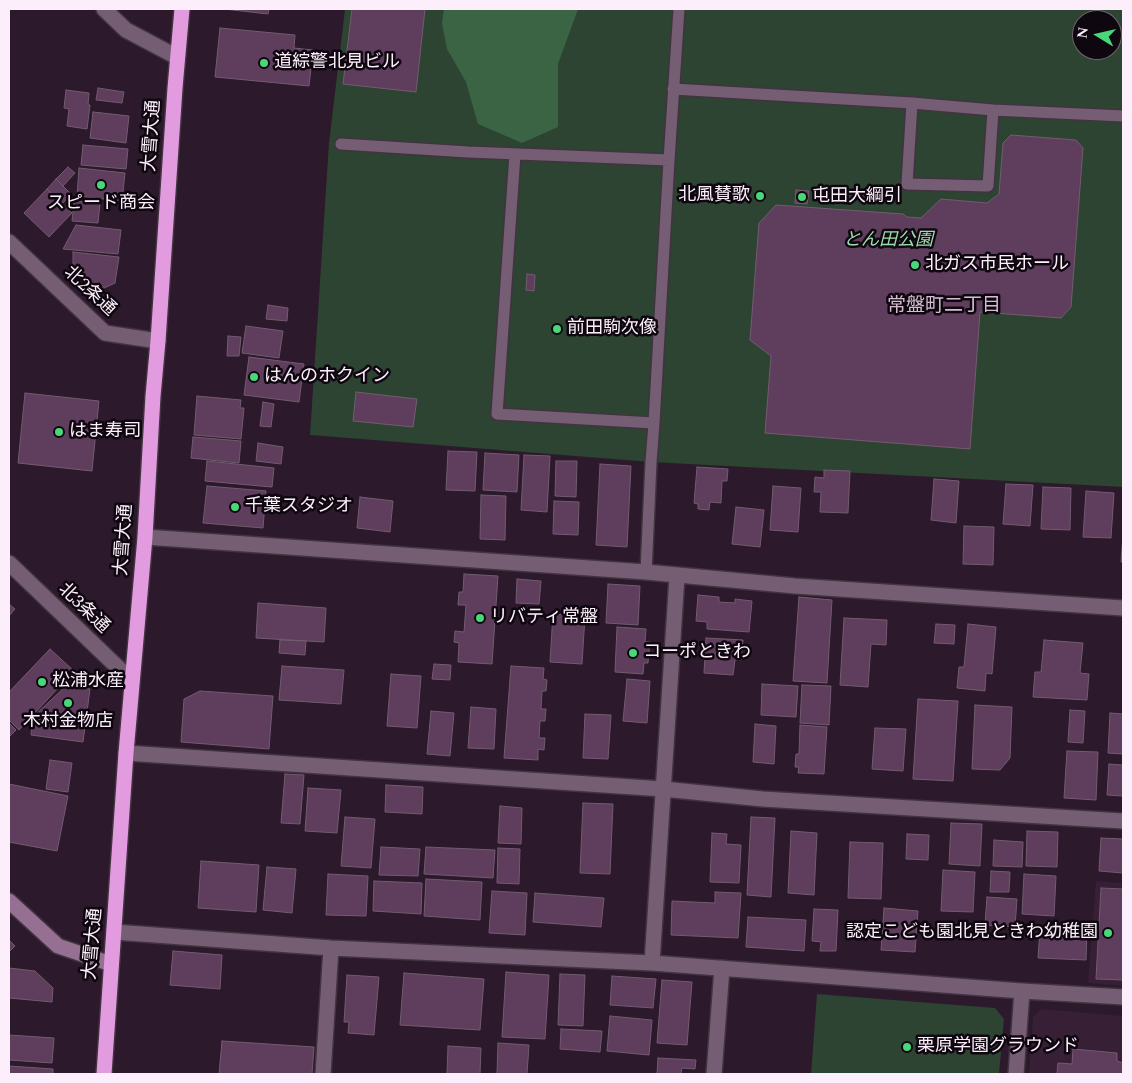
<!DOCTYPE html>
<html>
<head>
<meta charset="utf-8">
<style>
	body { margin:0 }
	#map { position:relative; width:1132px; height:1083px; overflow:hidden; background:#2c192b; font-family:Spectral,serif }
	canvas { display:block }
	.frame { position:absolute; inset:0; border:10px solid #fceffb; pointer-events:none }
	.north { position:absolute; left:1072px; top:10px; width:50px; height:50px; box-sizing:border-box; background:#0f070f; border:1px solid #6e646d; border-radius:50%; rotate:279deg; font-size:14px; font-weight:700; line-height:20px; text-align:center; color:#fceffb }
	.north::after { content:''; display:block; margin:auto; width:18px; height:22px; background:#48d779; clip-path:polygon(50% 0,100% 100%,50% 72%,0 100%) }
</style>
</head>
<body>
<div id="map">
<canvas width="1132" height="1083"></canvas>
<div class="frame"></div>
<div class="north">N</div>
</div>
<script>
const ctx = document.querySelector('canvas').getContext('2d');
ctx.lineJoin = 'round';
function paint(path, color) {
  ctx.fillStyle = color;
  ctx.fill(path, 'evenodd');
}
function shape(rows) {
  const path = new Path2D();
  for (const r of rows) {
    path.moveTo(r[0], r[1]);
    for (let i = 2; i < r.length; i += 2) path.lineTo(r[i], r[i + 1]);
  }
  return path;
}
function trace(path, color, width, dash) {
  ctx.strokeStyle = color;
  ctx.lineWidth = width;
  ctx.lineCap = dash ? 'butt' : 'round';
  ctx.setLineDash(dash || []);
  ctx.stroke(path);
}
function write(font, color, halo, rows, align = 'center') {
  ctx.font = font + ' Spectral,"Noto Sans JP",serif';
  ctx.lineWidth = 5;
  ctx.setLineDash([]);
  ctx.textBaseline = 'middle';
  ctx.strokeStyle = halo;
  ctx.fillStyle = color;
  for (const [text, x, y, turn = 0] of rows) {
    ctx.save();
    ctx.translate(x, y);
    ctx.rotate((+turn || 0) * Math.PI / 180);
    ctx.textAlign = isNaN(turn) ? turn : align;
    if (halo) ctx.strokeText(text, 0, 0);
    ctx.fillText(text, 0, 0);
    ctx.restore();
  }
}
const built = shape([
	[1096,881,1123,883,1123,986,1088,983],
	[1041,1009,1123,1016,1123,1074,1029,1074,1033,1017]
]);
const green = shape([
	[345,9,1123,9,1123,487,651,462,310,435,329,143],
	[1082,20,1112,20,1112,50,1082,50],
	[817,994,995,1008,1004,1019,999,1074,811,1074]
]);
const forest = shape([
	[444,9,578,9,558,64,558,127,522,143,478,124,466,82,447,49,442,23]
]);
const building = shape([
	[224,9,269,9,268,14,224,9],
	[352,9,425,9,416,92,343,84,352,9],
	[220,28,295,35,294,48,313,50,309,86,215,77,220,28],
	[98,88,124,92,122,103,96,100,98,88],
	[66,90,89,93,88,105,90,105,87,129,67,126,69,109,64,108,66,90],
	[93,112,129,116,126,143,90,138,93,112],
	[1011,135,1076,140,1083,148,1071,307,1061,318,980,312,970,449,765,433,771,356,750,340,759,223,776,205,903,214,907,217,921,218,941,199,987,203,999,194,1003,143,1011,135],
	[83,145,128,149,126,169,81,165,83,145],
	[68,167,75,173,63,186,56,179,68,167],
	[79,168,125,173,122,201,77,196,79,168],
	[56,179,71,194,62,204,47,189,56,179],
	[47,189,72,213,49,237,24,213,47,189],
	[796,190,809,191,807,204,795,203,796,190],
	[74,201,100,203,98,223,72,221,74,201],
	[76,225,121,230,118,254,63,249,76,225],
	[73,252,119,257,115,283,100,290,73,265,73,252],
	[527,274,535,275,534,291,526,290,527,274],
	[268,305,288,308,287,321,266,319,268,305],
	[246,326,283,331,279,358,242,353,246,326],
	[228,336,241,337,239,356,227,356,228,336],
	[249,357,304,364,299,402,244,395,249,357],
	[356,392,417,399,413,427,353,421,356,392],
	[25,393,99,401,92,471,18,463,25,393],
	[197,396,241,400,240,408,244,408,241,439,194,435,197,396],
	[263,402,274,404,271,427,260,426,263,402],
	[193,437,241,441,239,463,191,458,193,437],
	[258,443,283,447,281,464,256,461,258,443],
	[448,451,477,452,475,491,446,490,448,451],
	[485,453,519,455,517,492,483,490,485,453],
	[524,455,550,456,547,512,521,510,524,455],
	[207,461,274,468,272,487,205,481,207,461],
	[556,461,577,461,576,497,555,496,556,461],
	[600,464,631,466,627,547,596,545,600,464],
	[697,467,728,469,727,481,722,481,721,503,710,502,709,510,698,509,698,504,694,503,697,467],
	[824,470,850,471,848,513,820,512,821,492,814,492,815,477,824,478,824,470],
	[934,479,959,481,956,523,931,520,934,479],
	[1006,484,1033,485,1030,526,1003,524,1006,484],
	[207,486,266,491,263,528,203,523,207,486],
	[773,486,801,488,798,532,770,530,773,486],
	[1043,487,1071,488,1070,530,1041,529,1043,487],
	[1086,491,1114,493,1111,538,1083,537,1086,491],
	[481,495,506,496,505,540,480,539,481,495],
	[360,497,393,501,390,532,357,528,360,497],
	[554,501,579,502,578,535,553,534,554,501],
	[736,507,764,510,760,547,732,544,736,507],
	[964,526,994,527,993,565,963,564,964,526],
	[1123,535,1123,562,1121,562,1123,535],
	[464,574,498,576,492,664,458,662,459,643,454,642,455,631,464,632,466,605,458,605,459,592,463,592,464,574],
	[517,579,541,581,539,604,516,603,517,579],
	[608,584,640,586,638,625,606,623,608,584],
	[698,595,719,597,719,602,735,603,735,599,752,601,749,632,707,629,707,622,696,621,698,595],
	[799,597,832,600,827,683,793,681,799,597],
	[258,603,326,608,324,642,256,638,258,603],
	[9,604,15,609,9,616,9,604],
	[553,614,585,616,582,664,550,662,553,614],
	[844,618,887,620,886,645,871,644,868,687,840,685,844,618],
	[936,624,955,625,954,644,934,643,936,624],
	[968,624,996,627,992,674,986,673,985,691,957,688,959,667,964,667,968,624],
	[617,627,646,629,645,642,650,642,648,663,644,663,643,674,615,672,617,627],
	[706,638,743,640,741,660,735,660,733,675,704,673,706,638],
	[280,640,306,641,305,655,279,653,280,640],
	[1044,640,1083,643,1080,673,1089,674,1087,700,1033,697,1035,672,1041,672,1044,640],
	[50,649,74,671,19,730,9,720,9,692,50,649],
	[434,664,451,665,450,680,432,679,434,664],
	[282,666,344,670,341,704,279,700,282,666],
	[511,666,544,668,543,679,547,680,546,691,542,691,541,709,546,709,545,721,540,721,539,738,545,738,544,750,538,749,538,760,504,758,511,666],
	[391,674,421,676,417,728,387,726,391,674],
	[627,679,650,681,647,723,623,721,627,679],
	[762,684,798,686,796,717,761,715,762,684],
	[67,685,90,689,83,742,31,735,33,717,67,685],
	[802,685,831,686,829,725,800,723,802,685],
	[200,691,273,696,269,749,181,742,184,699,200,691],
	[918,699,958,701,953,781,913,779,918,699],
	[975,705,1012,707,1010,758,1000,770,972,769,975,705],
	[471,707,496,709,494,749,468,748,471,707],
	[1070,710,1085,711,1083,743,1068,742,1070,710],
	[431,711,454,713,450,756,427,754,431,711],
	[1110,713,1123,714,1123,754,1108,753,1110,713],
	[585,714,611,715,608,759,583,758,585,714],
	[9,723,16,730,9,737,9,723],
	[755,724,776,726,774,764,753,762,755,724],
	[800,725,827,727,824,774,798,773,799,767,795,767,796,754,799,754,800,725],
	[875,728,906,729,903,771,872,769,875,728],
	[1067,751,1098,752,1096,800,1064,798,1067,751],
	[50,760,72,763,68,792,46,789,50,760],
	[1109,764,1123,765,1123,796,1107,795,1109,764],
	[285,774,304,775,300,824,281,823,285,774],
	[9,784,68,796,57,851,9,842,9,784],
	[386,785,423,787,422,814,385,812,386,785],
	[308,788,341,790,337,833,305,831,308,788],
	[583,803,613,804,610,874,580,873,583,803],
	[500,806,522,808,521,844,498,843,500,806],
	[345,817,375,819,371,868,341,866,345,817],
	[751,817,775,818,771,897,747,895,751,817],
	[951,823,982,824,980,866,949,864,951,823],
	[791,831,817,833,814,895,788,893,791,831],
	[1027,831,1058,832,1057,867,1026,866,1027,831],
	[712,833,727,834,726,844,741,845,739,883,710,882,712,833],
	[907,834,929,835,928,860,906,859,907,834],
	[1101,838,1123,839,1123,873,1099,871,1101,838],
	[994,840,1023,842,1022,867,993,866,994,840],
	[850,842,883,843,881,899,848,898,850,842],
	[381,847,420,849,418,876,379,875,381,847],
	[426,847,495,850,493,878,424,874,426,847],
	[498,848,520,849,519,884,497,883,498,848],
	[201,861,259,865,256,912,198,908,201,861],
	[267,867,296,869,292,913,263,910,267,867],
	[943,870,975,872,973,912,941,911,943,870],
	[991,871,1010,872,1009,892,990,892,991,871],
	[328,874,368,876,366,916,326,915,328,874],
	[1024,874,1056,876,1054,916,1022,914,1024,874],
	[426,879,482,882,480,920,424,916,426,879],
	[374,881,422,883,421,914,373,911,374,881],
	[1101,888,1123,889,1123,980,1096,979,1101,888],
	[492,891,527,893,525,935,489,933,492,891],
	[715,892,741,893,738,938,671,935,672,901,715,903,715,892],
	[535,893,604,898,601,927,533,922,535,893],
	[987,897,1017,899,1015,927,985,925,987,897],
	[884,908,918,911,915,952,881,950,884,908],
	[814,909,838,910,836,951,820,951,821,942,812,941,814,909],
	[748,917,806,920,804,951,746,947,748,917],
	[1040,930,1087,932,1086,960,1038,958,1040,930],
	[9,940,15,946,9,952,9,940],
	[173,951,222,955,220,989,170,985,173,951],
	[9,968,35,971,53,988,52,1002,9,998,9,968],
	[506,972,549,975,545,1039,502,1037,506,972],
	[404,973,484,979,480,1030,400,1025,404,973],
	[560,974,585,975,583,1026,558,1025,560,974],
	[347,975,379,977,374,1035,348,1033,349,1022,344,1022,347,975],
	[612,976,656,979,653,1008,610,1005,612,976],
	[662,980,692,982,687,1045,657,1043,662,980],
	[610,1016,652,1020,649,1055,607,1051,610,1016],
	[561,1029,602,1031,600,1052,560,1049,561,1029],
	[9,1035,54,1038,52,1063,9,1060,9,1035],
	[222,1041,314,1047,312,1074,219,1074,222,1041],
	[498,1043,529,1045,527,1074,497,1074,498,1043],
	[448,1046,481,1048,480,1074,447,1074,448,1046],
	[1073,1049,1117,1053,1117,1061,1123,1063,1123,1074,1057,1074,1058,1063,1072,1064,1073,1049],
	[658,1058,696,1060,695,1069,682,1068,681,1074,657,1074,658,1058],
	[9,1066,53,1069,53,1074,9,1074,9,1066]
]);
const lane = shape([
	[673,89,912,103,993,110,1123,116],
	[912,103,907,184,988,186,993,110],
	[341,144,468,152,669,160],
	[515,154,497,414,654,423],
	[646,572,651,462,654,423,669,160,679,9]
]);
const street = shape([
	[104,9,126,30,177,57],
	[9,242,105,333,158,341],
	[145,537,646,572,795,586,1123,608],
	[9,563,132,681],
	[126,753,663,789,763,799,1123,821],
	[114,932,331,948,652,963,1022,991,1123,997],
	[652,963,677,576],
	[323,1074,331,948],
	[714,1074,722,968],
	[1016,1074,1022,991]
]);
const secondary = shape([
	[9,901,58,946,111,964]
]);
const highway = shape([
	[104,1074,126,753,145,537,153,396,158,341,175,88,182,9]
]);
const markers = [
	[264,63,5,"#48d779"],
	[101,185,5,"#48d779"],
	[760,196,5,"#48d779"],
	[802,197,5,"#48d779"],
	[915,265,5,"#48d779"],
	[557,329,5,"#48d779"],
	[254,377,5,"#48d779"],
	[59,432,5,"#48d779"],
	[235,507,5,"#48d779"],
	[480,618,5,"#48d779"],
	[633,653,5,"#48d779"],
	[42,682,5,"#48d779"],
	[68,703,5,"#48d779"],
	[1108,933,5,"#48d779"],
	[907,1047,5,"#48d779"]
];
const poiNames = [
	["道綜警北見ビル",274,63],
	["北風賛歌",750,196,"right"],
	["屯田大綱引",812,197],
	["スピード商会",101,204,"center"],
	["北ガス市民ホール",925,265],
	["前田駒次像",567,329],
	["はんのホクイン",264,377],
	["はま寿司",69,432],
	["千葉スタジオ",245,507],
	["リバティ常盤",490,618],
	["コーポときわ",643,653],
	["松浦水産",52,682],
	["木村金物店",68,722,"center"],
	["認定こども園北見ときわ幼稚園",1098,933,"right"],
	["栗原学園グラウンド",917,1047]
];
const streetNames = [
	["大雪大通",153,136,-86],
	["北2条通",89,292,43],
	["大雪大通",125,540,-86],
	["北3条通",83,609,44],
	["大雪大通",94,944,-85]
];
const parkNames = [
	["とん田公園",888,241]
];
const neighbourhoodNames = [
	["常盤町二丁目",944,307]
];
paint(built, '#371f36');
paint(green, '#2c4431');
paint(forest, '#3b6445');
paint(building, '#5f3d5c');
trace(building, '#725c70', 1);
trace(lane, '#423341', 14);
trace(street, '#423341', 18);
trace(secondary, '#423341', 18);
trace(highway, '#423341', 18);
trace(lane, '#755e73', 11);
trace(street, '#755e73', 15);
trace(secondary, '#967093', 15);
trace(highway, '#e29bde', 15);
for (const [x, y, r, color] of markers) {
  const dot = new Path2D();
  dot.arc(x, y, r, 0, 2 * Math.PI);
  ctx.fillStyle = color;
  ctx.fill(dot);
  trace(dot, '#0f070f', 2);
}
write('18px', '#fceffb', '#0f070f', poiNames, 'left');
write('18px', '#fceffb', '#0f070f', streetNames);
write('italic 18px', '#9bddaa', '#0f070f', parkNames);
write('19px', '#d4bbd2', '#0f070f', neighbourhoodNames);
</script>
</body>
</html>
